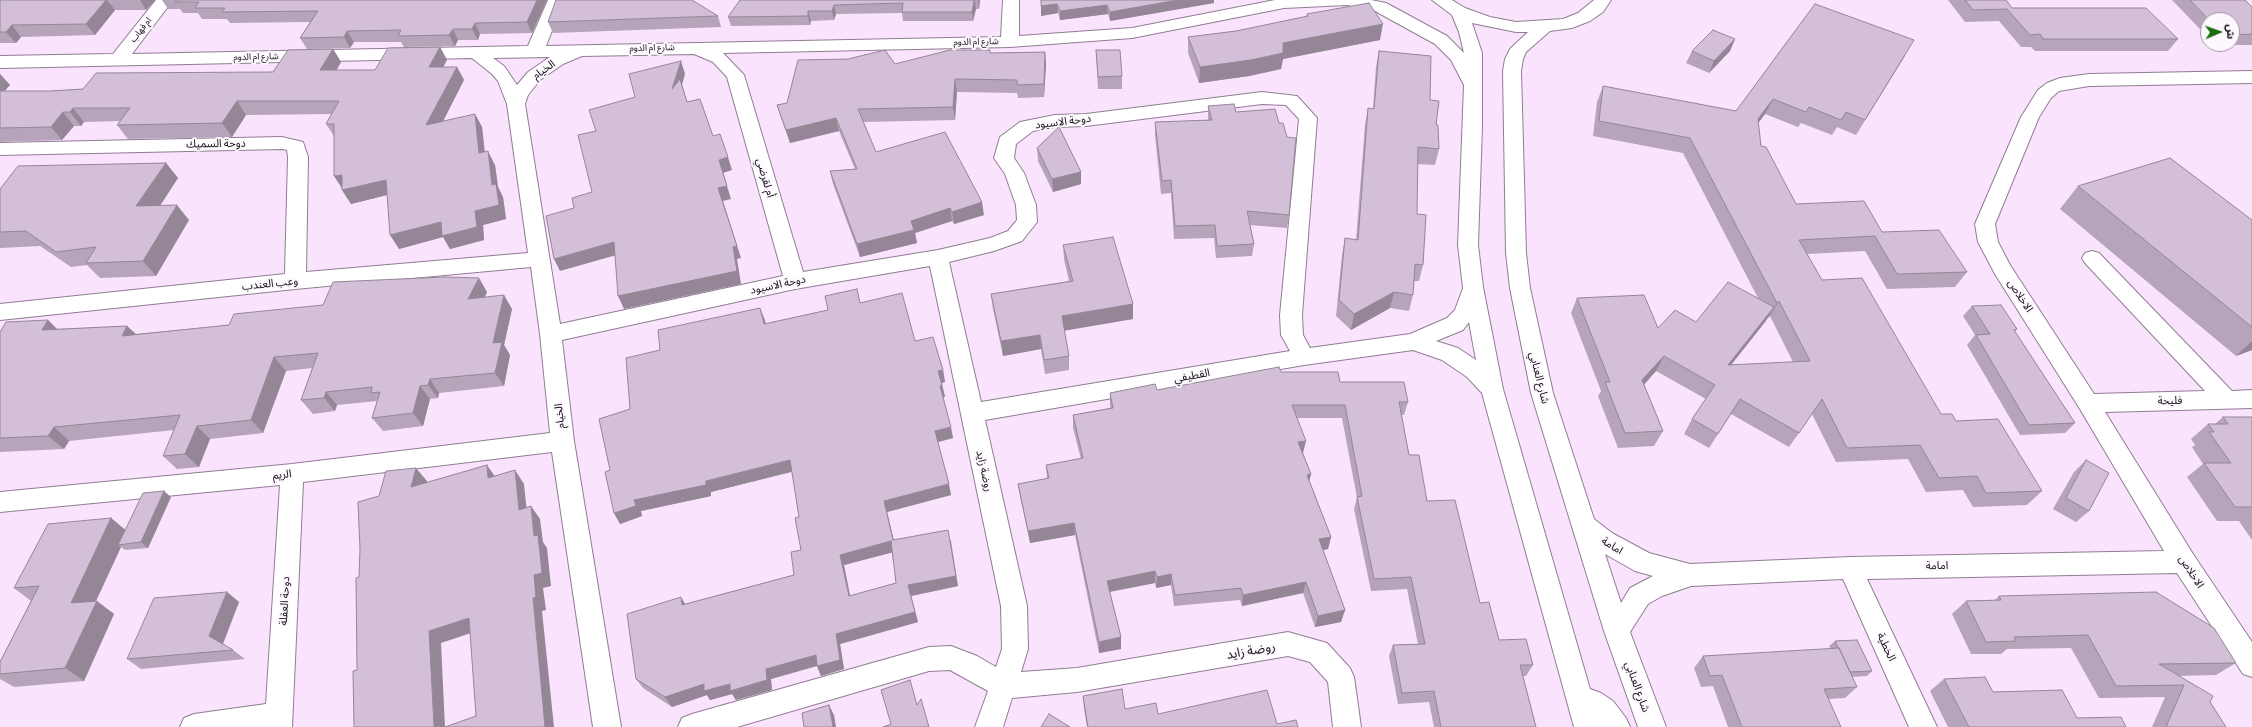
<!DOCTYPE html>
<html>
<head>
<meta charset="utf-8">
<style>
	body { margin:0 }
	#map { position:relative; width:2252px; height:727px; overflow:hidden; background:#fae4fd; font-family:Manrope,"Noto Sans Arabic",sans-serif }
	canvas { display:block }
	.north { position:absolute; left:2200px; top:12px; width:40px; height:40px; box-sizing:border-box; background:#fcf8fd; border:1px solid #9f9aa0; border-radius:50%; rotate:88deg; font-size:11px; font-weight:700; line-height:16px; text-align:center; color:#130c15 }
	.north::after { content:''; display:block; margin:auto; width:14px; height:18px; background:#1c6c10; clip-path:polygon(50% 0,100% 100%,50% 72%,0 100%) }
</style>
</head>
<body>
<div id="map">
<canvas width="2252" height="727"></canvas>
<div class="north">ش</div>
</div>
<script>
const ctx = document.querySelector('canvas').getContext('2d');
ctx.lineJoin = 'round';
function shape(rows) {
  const path = new Path2D();
  for (const r of rows) {
    path.moveTo(r[0], r[1]);
    for (let i = 2; i < r.length; i += 2) path.lineTo(r[i], r[i + 1]);
  }
  return path;
}
function trace(path, color, width, dash) {
  ctx.strokeStyle = color;
  ctx.lineWidth = width;
  ctx.lineCap = dash ? 'butt' : 'round';
  ctx.setLineDash(dash || []);
  ctx.stroke(path);
}
function paint(path, color) {
  ctx.fillStyle = color;
  ctx.fill(path, 'evenodd');
}
function write(font, color, halo, rows, align = 'center') {
  ctx.font = font + ' Manrope,"Noto Sans Arabic",sans-serif';
  ctx.lineWidth = 4;
  ctx.setLineDash([]);
  ctx.textBaseline = 'middle';
  ctx.strokeStyle = halo;
  ctx.fillStyle = color;
  for (const [text, x, y, turn = 0] of rows) {
    ctx.save();
    ctx.translate(x, y);
    ctx.rotate((+turn || 0) * Math.PI / 180);
    ctx.textAlign = isNaN(turn) ? turn : align;
    if (halo) ctx.strokeText(text, 0, 0);
    ctx.fillText(text, 0, 0);
    ctx.restore();
  }
}
const minor = shape([
	[156,0,173,0,132,54,528,46,548,0,564,0,546,46,1001,37,1003,0,1019,0,1019,36,1132,28,1275,0,1371,0,1386,3,1447,36,1464,53,1459,32,1452,15,1432,0,1452,0,1465,8,1490,17,1516,22,1563,19,1578,13,1594,0,1611,0,1603,12,1590,21,1572,28,1550,31,1526,52,1523,59,1521,71,1526,253,1530,288,1553,393,1594,519,1612,533,1649,553,1690,564,1850,557,2164,551,2080,409,1995,274,1978,242,1975,224,2021,117,2038,90,2047,83,2060,78,2089,74,2252,71,2252,83,2089,86,2059,91,2051,98,2039,117,1995,224,1998,242,2010,265,2094,394,2205,391,2085,263,2082,258,2085,253,2092,251,2099,253,2232,391,2252,390,2252,408,2105,412,2193,554,2252,642,2252,677,2243,674,2177,573,1867,579,1937,727,1909,727,1843,579,1691,586,1662,596,1648,604,1630,632,1666,727,1638,727,1604,631,1531,393,1510,288,1506,253,1503,71,1505,59,1510,49,1528,32,1516,32,1472,23,1482,53,1482,126,1478,245,1483,287,1503,389,1590,689,1601,693,1613,701,1626,718,1630,727,1574,727,1482,393,1467,377,1442,360,1413,350,1304,365,985,420,1027,606,1028,649,1021,672,1077,668,1288,632,1327,643,1350,668,1354,677,1361,727,1333,727,1328,682,1310,662,1288,656,1077,692,1012,698,1003,727,975,727,988,691,950,670,929,671,737,727,678,727,682,718,692,714,929,647,951,646,977,656,996,667,1002,649,1001,606,930,266,795,289,562,340,574,441,621,727,593,727,552,452,303,482,292,727,180,727,184,718,194,714,266,704,280,485,0,512,0,492,292,464,550,433,540,334,531,267,295,289,0,320,0,304,285,274,288,157,287,150,282,149,0,155,0,143,282,137,303,142,308,157,306,272,528,253,507,104,498,81,492,74,472,58,0,68,0,56,113,54,156,0],
	[1347,5,1375,11,1435,44,1451,60,1464,85,1458,245,1463,288,1455,310,1447,318,1410,334,1310,348,1303,335,1302,315,1317,118,1297,96,1262,92,1086,114,1055,115,1020,122,1000,137,994,158,1005,174,1016,205,1017,220,1008,231,990,238,938,250,803,272,744,75,723,53,1010,47,1132,38,1284,8,1347,5],
	[694,54,713,62,727,77,783,276,560,324,525,104,528,95,540,80,563,64,582,56,694,54],
	[550,57,528,72,517,85,504,66,493,58,550,57],
	[1262,104,1286,105,1299,119,1280,315,1281,335,1290,351,981,402,949,262,994,251,1022,241,1037,222,1036,205,1024,173,1014,158,1016,144,1033,131,1055,127,1086,126,1262,104],
	[1469,322,1476,360,1458,348,1436,341,1463,330,1469,322],
	[1605,554,1635,571,1653,576,1630,588,1621,603,1605,554]
]);
const wall = shape([
	[0,0,155,0,146,10,115,10,95,35,21,37,16,43,0,43],
	[162,0,547,0,532,33,480,34,478,40,458,40,455,46,404,47,401,42,354,42,350,48,307,49,300,38,310,22,230,23,227,19,202,19,198,13,183,13,180,9,168,9],
	[740,0,980,0,979,9,976,9,973,21,903,21,902,13,836,14,834,20,811,21,810,25,731,26,728,17],
	[1041,0,1214,3,1110,21,1108,14,1060,20,1058,13,1041,16],
	[1948,0,2006,0,2012,8,2178,39,2168,51,2035,51,2031,47,2021,47,1999,21,1965,22],
	[2172,0,2245,0,2252,7,2252,45,2219,45,2218,44,2232,44,2232,20,2208,20,2208,34,2204,29,2200,29],
	[1815,4,1905,56,1856,135,1837,127,1832,135,1801,123,1798,127,1765,114,1758,123,1761,146,1796,204,1882,232,1967,272,1955,287,1887,289,1865,251,1807,254,1822,280,1941,414,1956,421,2042,491,2027,505,1973,507,1963,490,1926,492,1908,459,1836,462,1812,414,1789,447,1731,414,1709,448,1684,434,1692,419,1706,399,1656,371,1644,385,1663,431,1654,446,1618,448,1598,396,1601,391,1571,313,1577,298,1658,328,1696,322,1758,298,1683,153,1593,136,1597,102,1603,86,1736,111],
	[1770,316,1793,362,1731,365,1765,322,1768,318],
	[1307,14,1380,40,1283,59,1281,69,1249,76,1199,83,1188,53,1188,37,1236,31,1306,17],
	[718,16,721,27,553,33,548,22],
	[1735,39,1730,51,1709,73,1686,63,1692,51],
	[440,47,447,60,443,67,457,67,464,80,443,121,475,114,482,127,485,152,495,165,498,187,503,197,506,219,483,225,484,240,450,249,443,237,399,249,387,195,351,204,342,190,334,136,326,124,331,114,246,115,232,137,128,139,117,125,120,121,84,122,81,126,74,126,62,140,0,142,0,74,10,85,5,91,50,91,83,89,273,72,333,49,341,62,337,70,375,70],
	[1096,50,1122,76,1122,89,1098,89],
	[1379,51,1430,100,1436,125,1439,149,1435,165,1417,164,1417,214,1423,265,1419,281,1414,281,1413,295,1409,311,1390,308,1351,330,1336,316,1342,255,1345,238,1356,240,1365,125,1368,108,1373,109,1376,67],
	[1045,52,1046,65,1044,97,1018,98,1017,93,957,92,955,120,863,122,876,152,984,215,954,224,952,221,915,233,917,243,860,257,833,184,830,171,855,169,839,131,790,143,781,118,777,105,787,103,895,64,990,53],
	[1208,106,1236,112,1289,215,1287,228,1250,225,1254,244,1252,256,1216,258,1214,238,1174,239,1171,193,1161,194,1155,135,1155,122,1208,120],
	[1037,148,1081,172,1081,184,1053,192,1038,161],
	[166,163,178,178,160,206,189,220,156,276,100,278,87,265,71,267,40,246,0,248,0,189],
	[2078,186,2252,220,2252,350,2236,356,2060,209],
	[1063,245,1133,304,1133,319,1064,330,1069,356,1069,370,1045,374,1041,349,1003,356,993,309,991,294,1069,281,1064,259],
	[487,292,485,297,512,309,504,345,510,355,504,386,439,393,438,398,430,399,423,426,383,431,372,418,377,401,337,405,335,411,313,414,301,400,312,368,286,371,263,433,210,439,199,467,177,469,163,456,174,430,69,441,64,449,0,452,0,332,48,320,57,329,127,326,136,334,229,325],
	[860,303,915,341,943,370,945,382,942,383,945,397,943,397,953,438,938,442,951,495,887,512,894,540,951,540,958,586,911,596,918,622,840,644,844,669,821,676,817,666,771,679,772,690,736,700,732,694,710,700,707,695,672,707,643,688,636,679,685,604,794,575,801,550,799,517,792,472,711,492,711,496,641,511,642,516,620,524,614,513,610,470,630,409,660,350,760,308,765,324],
	[892,552,896,583,850,596,844,565],
	[1972,306,2017,329,2015,332,2075,423,2065,433,2020,435,1967,345,1975,335,1963,316],
	[1281,372,1340,382,1408,402,1404,415,1401,415,1409,455,1427,501,1499,640,1533,665,1526,676,1523,676,1536,727,1434,727,1429,702,1398,704,1389,656,1393,645,1418,644,1407,589,1371,591,1354,509,1357,498,1342,418,1297,418,1303,453,1311,474,1309,480,1331,537,1328,549,1323,550,1345,610,1341,622,1315,627,1303,593,1242,606,1240,600,1174,606,1171,585,1156,588,1155,583,1110,592,1121,637,1121,649,1099,653,1075,535,1030,543,1020,496,1018,484,1047,479,1046,465,1081,459,1073,428,1073,415,1110,408,1110,393,1157,390],
	[2223,417,2252,417,2252,540,2239,521,2217,521,2187,477,2203,464,2192,447,2195,445,2191,439,2208,424,2215,424],
	[2086,460,2089,511,2076,522,2053,509,2074,472],
	[171,497,148,548,125,550,121,547,96,601,114,614,84,681,14,687,0,679,0,662,31,601,14,588,111,518,125,530],
	[227,592,239,602,223,644,233,650,245,659,141,669,127,659],
	[1999,596,2236,663,2216,675,2178,676,2210,702,2226,727,2152,727,2165,697,2099,698,2071,648,2007,649,2001,654,1971,654,1952,614,1966,601,1995,600],
	[1835,641,1872,671,1867,676,1852,677,1857,687,1845,698,1828,699,1841,727,1728,727,1713,686,1701,687,1694,668,1703,656,1831,649,1829,646],
	[1944,679,1993,692,2077,718,2126,727,1948,727,1930,691],
	[1083,696,1125,709,1158,714,1277,724,1298,727,1087,727,1084,709]
]);
const shadedWall = shape([
	[106,0,107,0,115,10,95,35,86,24],
	[140,0,155,0,146,10],
	[537,0,547,0,532,33,527,22],
	[975,0,976,9,973,21,972,12],
	[978,0,980,0,979,9],
	[1178,0,1214,0,1214,3,1110,21,1110,12],
	[1057,4,1058,13,1041,16,1041,6],
	[834,5,836,14,834,20,832,11],
	[1107,5,1108,14,1060,20,1060,11],
	[808,11,811,21,810,25,808,16],
	[475,23,480,34,478,40,472,29],
	[1383,24,1380,40,1283,59,1281,69,1249,76,1199,83,1200,67,1283,43],
	[12,25,21,37,16,43,6,32],
	[453,29,458,40,455,46,449,35],
	[347,31,354,42,350,48,344,37],
	[1735,39,1730,51,1709,73,1714,61],
	[440,47,447,60,436,80,429,67],
	[333,49,341,62,328,83,320,70],
	[1045,52,1046,65,1044,97,1044,84],
	[681,61,685,74,682,85,691,115,672,89],
	[457,67,464,80,434,139,426,125],
	[0,74,10,85,0,96],
	[955,79,957,92,955,120,953,107],
	[1773,99,1765,114,1750,134,1758,119],
	[237,101,246,115,232,137,222,123],
	[73,108,84,122,81,126,70,112],
	[63,112,74,126,62,140,51,127],
	[475,114,482,127,486,167,479,153],
	[836,118,839,131,790,143,786,130],
	[488,151,495,165,498,187,503,197,506,219,483,225,484,240,450,249,443,237,399,249,390,235,475,211,492,185],
	[728,157,732,170,723,173,731,199,723,201,741,258,737,259,741,284,624,309,618,296,718,188,719,160],
	[166,163,178,178,149,222,136,206],
	[1081,172,1081,184,1053,192,1052,179],
	[342,175,343,190,334,176],
	[386,180,395,193,351,204,342,190],
	[982,202,984,215,954,224,952,212],
	[177,205,189,220,156,276,143,261],
	[950,208,952,221,915,233,917,243,860,257,857,244,911,221],
	[614,242,620,254,560,271,554,259],
	[479,278,487,292,477,313,468,299],
	[1394,292,1390,308,1351,330,1354,314],
	[504,295,512,309,504,345,510,355,504,386,495,373,493,343],
	[1779,301,1770,316,1768,318,1777,303],
	[1133,304,1133,319,1063,331,1062,316],
	[1774,307,1765,322,1719,380,1728,365],
	[760,308,765,320,768,336,764,324],
	[48,320,62,334,42,330],
	[127,326,141,339,122,336],
	[1040,335,1041,349,1003,356,1001,341],
	[2252,341,2252,350,2236,356],
	[1664,356,1656,371,1634,395,1642,380],
	[274,357,286,371,263,433,251,420],
	[943,370,945,382,941,383,938,371],
	[430,379,439,393,438,398,428,385],
	[942,385,945,397,942,397,940,386],
	[420,386,430,399,423,426,413,413],
	[326,392,337,405,335,411,324,398],
	[197,426,210,439,199,467,185,454],
	[54,427,69,441,64,449,48,436],
	[951,427,953,438,938,442,935,431],
	[1306,441,1303,453,1296,455,1298,442],
	[790,460,794,471,711,492,711,496,641,511,642,516,620,524,614,513,634,500,706,481],
	[487,465,496,478,488,478],
	[416,468,427,481,422,500,411,487],
	[515,470,524,484,528,523,519,510],
	[1311,474,1308,487,1307,475],
	[949,484,951,495,887,512,896,551,893,540,884,501],
	[164,491,171,497,148,548,141,542],
	[531,506,540,519,543,542,547,548,551,586,543,588,546,610,542,611,554,727,545,727,533,598,534,536],
	[111,518,128,532,118,545,121,547,89,616,71,603],
	[1074,523,1075,535,1030,543,1028,531],
	[948,530,958,586,911,596,918,622,840,644,844,669,821,676,817,666,836,634,908,585],
	[1331,537,1328,549,1316,551,1319,539],
	[891,541,894,552,844,565,852,606,849,596,840,555],
	[1155,571,1155,583,1108,592,1107,581],
	[1171,574,1171,585,1156,588,1157,577],
	[1306,582,1303,593,1242,606,1243,595],
	[227,592,239,602,222,646,209,636],
	[681,597,687,607,682,605],
	[97,601,114,614,84,681,65,668],
	[1345,610,1341,622,1315,627,1318,616],
	[469,618,480,630,441,643,445,727,434,727,429,631],
	[1121,637,1121,649,1099,653,1099,642],
	[816,655,820,665,771,679,772,690,736,700,732,694,710,700,707,695,672,707,665,697,704,684,766,669],
	[829,705,834,715,836,727,833,727]
]);
const building = shape([
	[0,0,106,0,86,24,12,25,6,32,0,32,0,0],
	[177,0,537,0,527,22,475,23,472,29,453,29,449,35,398,36,401,30,347,31,344,37,300,38,318,11,222,12,225,8,195,8,199,2,175,2,177,0],
	[556,0,692,0,718,16,548,22,556,0],
	[740,0,974,0,972,12,902,12,903,3,834,5,832,11,808,11,808,16,728,17,740,0],
	[1041,0,1178,0,1110,12,1107,5,1060,11,1057,4,1041,6,1041,0],
	[1965,0,2006,0,2012,8,2146,8,2178,39,2043,39,2040,34,2030,35,2007,9,1973,10,1965,0],
	[2190,0,2245,0,2252,7,2252,34,2232,35,2232,20,2214,20,2212,19,2208,19,2190,0],
	[1369,3,1383,24,1283,43,1283,53,1251,60,1200,67,1188,37,1236,31,1308,16,1307,14,1369,3],
	[1815,4,1914,40,1865,120,1846,112,1841,120,1809,107,1806,112,1773,99,1758,119,1761,146,1766,147,1796,204,1864,201,1882,232,1939,230,1967,272,1897,274,1875,236,1799,240,1822,280,1862,278,1941,414,1952,414,1956,421,1998,419,2042,491,1986,493,1977,476,1939,478,1920,445,1847,448,1822,399,1799,433,1740,399,1718,434,1692,419,1715,385,1664,356,1642,380,1663,431,1625,433,1605,382,1610,382,1577,298,1644,295,1658,328,1675,310,1696,322,1728,282,1774,307,1728,365,1810,361,1779,301,1777,303,1690,138,1599,121,1603,86,1736,111,1815,4],
	[1713,30,1735,39,1714,61,1692,51,1713,30],
	[440,47,429,67,457,67,426,125,475,114,479,153,488,151,492,185,496,184,499,205,475,211,477,227,442,236,441,222,390,235,386,180,342,190,342,175,334,176,334,124,326,124,339,101,237,101,222,123,117,125,130,108,73,108,70,112,63,112,51,127,0,128,0,91,50,91,83,89,96,73,273,72,288,50,333,49,320,70,375,70,388,48,440,47],
	[885,50,895,64,950,50,990,50,990,53,1045,52,1044,84,1017,85,1017,80,955,79,953,107,858,109,876,152,945,132,982,202,952,212,950,208,911,221,914,230,857,244,830,171,857,169,836,118,786,130,777,105,787,103,798,60,848,59,885,50],
	[1096,50,1120,50,1122,76,1098,77,1096,50],
	[1379,51,1431,56,1430,100,1439,101,1436,125,1438,125,1439,149,1418,147,1417,214,1426,215,1423,265,1415,264,1413,295,1394,292,1354,314,1339,300,1345,238,1358,240,1368,108,1374,109,1379,51],
	[681,61,672,89,680,79,687,102,700,99,713,136,720,134,728,157,719,160,727,186,718,188,737,246,733,247,737,271,618,296,614,242,554,259,546,216,574,208,572,198,592,192,578,135,596,131,589,110,635,97,629,74,681,61],
	[1234,104,1236,112,1275,109,1279,123,1283,123,1287,137,1296,138,1289,215,1247,211,1254,244,1217,246,1215,225,1175,226,1171,180,1162,181,1155,122,1212,120,1208,106,1234,104],
	[1059,127,1081,172,1052,179,1037,148,1059,127],
	[2170,158,2252,220,2252,327,2078,186,2170,158],
	[166,163,136,206,177,205,143,261,86,263,96,247,56,252,26,231,0,232,0,189,18,166,166,163],
	[1113,237,1133,304,1062,316,1069,356,1044,360,1040,335,1001,341,991,294,1073,281,1063,245,1113,237],
	[445,277,479,278,468,299,504,295,493,343,502,342,495,373,430,379,428,385,420,386,413,413,372,418,380,392,371,393,372,387,326,392,324,398,301,400,318,353,274,357,251,420,197,426,185,454,163,456,180,415,54,427,48,436,0,438,0,332,6,322,48,320,42,330,127,326,122,336,229,325,234,314,323,305,333,282,445,277],
	[857,289,860,303,902,293,915,341,933,337,943,370,938,371,942,385,940,386,951,427,935,431,949,484,884,501,893,540,948,530,956,576,908,585,915,612,836,634,840,660,817,666,816,655,766,669,767,680,730,691,730,684,704,691,704,684,665,697,636,679,627,614,681,597,682,605,794,575,791,552,801,550,795,518,799,517,790,460,706,481,706,485,634,500,636,506,614,513,605,472,610,470,599,419,630,409,626,358,660,350,658,330,760,308,764,324,828,310,825,296,857,289],
	[891,541,896,583,849,596,840,555,891,541],
	[2001,305,2017,329,2014,330,2075,423,2029,425,1976,335,1990,334,1972,306,2001,305],
	[1279,367,1281,372,1338,372,1340,382,1404,382,1408,402,1399,402,1409,455,1419,455,1427,501,1455,500,1480,603,1489,602,1499,640,1526,639,1533,665,1520,665,1536,727,1441,727,1434,691,1402,693,1393,645,1425,644,1411,577,1374,579,1357,497,1362,496,1345,405,1292,405,1306,441,1298,442,1311,474,1307,475,1331,537,1319,539,1345,610,1318,616,1306,582,1243,595,1241,588,1175,595,1171,574,1157,577,1155,571,1107,581,1121,637,1099,642,1074,523,1028,531,1018,484,1049,478,1046,465,1083,458,1073,415,1113,408,1110,393,1155,384,1157,390,1279,367],
	[2223,417,2252,417,2252,507,2235,507,2204,463,2231,463,2209,432,2214,432,2208,424,2228,424,2223,417],
	[2086,460,2109,473,2089,511,2066,498,2086,460],
	[487,465,488,478,515,470,519,510,531,506,534,536,538,535,542,573,534,575,536,597,533,598,545,727,445,727,476,716,469,618,429,631,434,727,354,727,353,671,357,670,356,578,359,577,360,549,358,502,379,496,386,471,416,468,411,487,487,465],
	[164,491,141,542,118,545,143,493,164,491],
	[111,518,71,603,97,601,65,668,0,674,0,662,39,586,14,588,48,524,111,518],
	[227,592,209,636,233,650,127,659,154,598,227,592],
	[2156,592,2214,628,2236,663,2159,664,2213,696,2210,702,2226,727,2166,727,2184,685,2116,686,2088,635,2014,637,2016,641,1986,642,1966,601,2001,600,1999,596,2156,592],
	[1857,640,1872,671,1850,672,1839,648,1838,648,1835,641,1857,640],
	[1839,648,1857,687,1824,689,1841,727,1742,727,1722,675,1710,676,1703,656,1839,648],
	[1985,677,1993,692,2062,690,2077,718,2121,717,2126,727,1969,727,1944,679,1985,677],
	[910,680,917,705,921,699,929,727,883,727,889,725,891,724,881,690,910,680],
	[1122,689,1125,709,1156,703,1158,714,1267,690,1277,724,1296,720,1298,727,1088,727,1083,696,1122,689],
	[829,705,833,727,804,727,802,713,829,705],
	[1049,714,1070,727,1041,727,1049,714]
]);
const farStreetnames = [
	["ام قهاب",141,30,-52],
	["شارع ام الدوم",976,42,-1],
	["شارع ام الدوم",652,48,-1],
	["شارع ام الدوم",256,57,-1]
];
const streetNames = [
	["الخيام",544,70,-36],
	["دوحة الاسيود",1063,122,-7],
	["دوحة السميك",216,144,-1],
	["أم لقرضي",765,178,74],
	["وعب العندب",270,284,-6],
	["دوحة الاسيود",778,285,-12],
	["الاخلاص",2020,296,57],
	["القطيفي",1192,376,-10],
	["شارع العنابي",1539,378,76],
	["فليحة",2170,401,-1],
	["الخيام",560,416,-96],
	["روضة زايد",984,471,77],
	["الريم",282,475,-6],
	["امامة",1612,546,32],
	["امامة",1937,566,-1],
	["الاخلاص",2191,572,57],
	["دوحة العقلة",285,601,-87],
	["الخطية",1886,647,65],
	["شارع العنابي",1637,687,70]
];
const nearStreetnames = [
	["روضة زايد",1251,651,-10]
];
trace(minor, '#907c93', 2);
paint(minor, '#fff');
paint(wall, '#b6a4ba');
paint(shadedWall, '#948697');
paint(building, '#d4bfd8');
trace(building, '#948697', 1);
write('9px', '#130c15', '#fcf8fd', farStreetnames);
write('11px', '#130c15', '#fcf8fd', streetNames);
write('13px', '#130c15', '#fcf8fd', nearStreetnames);
</script>
</body>
</html>
